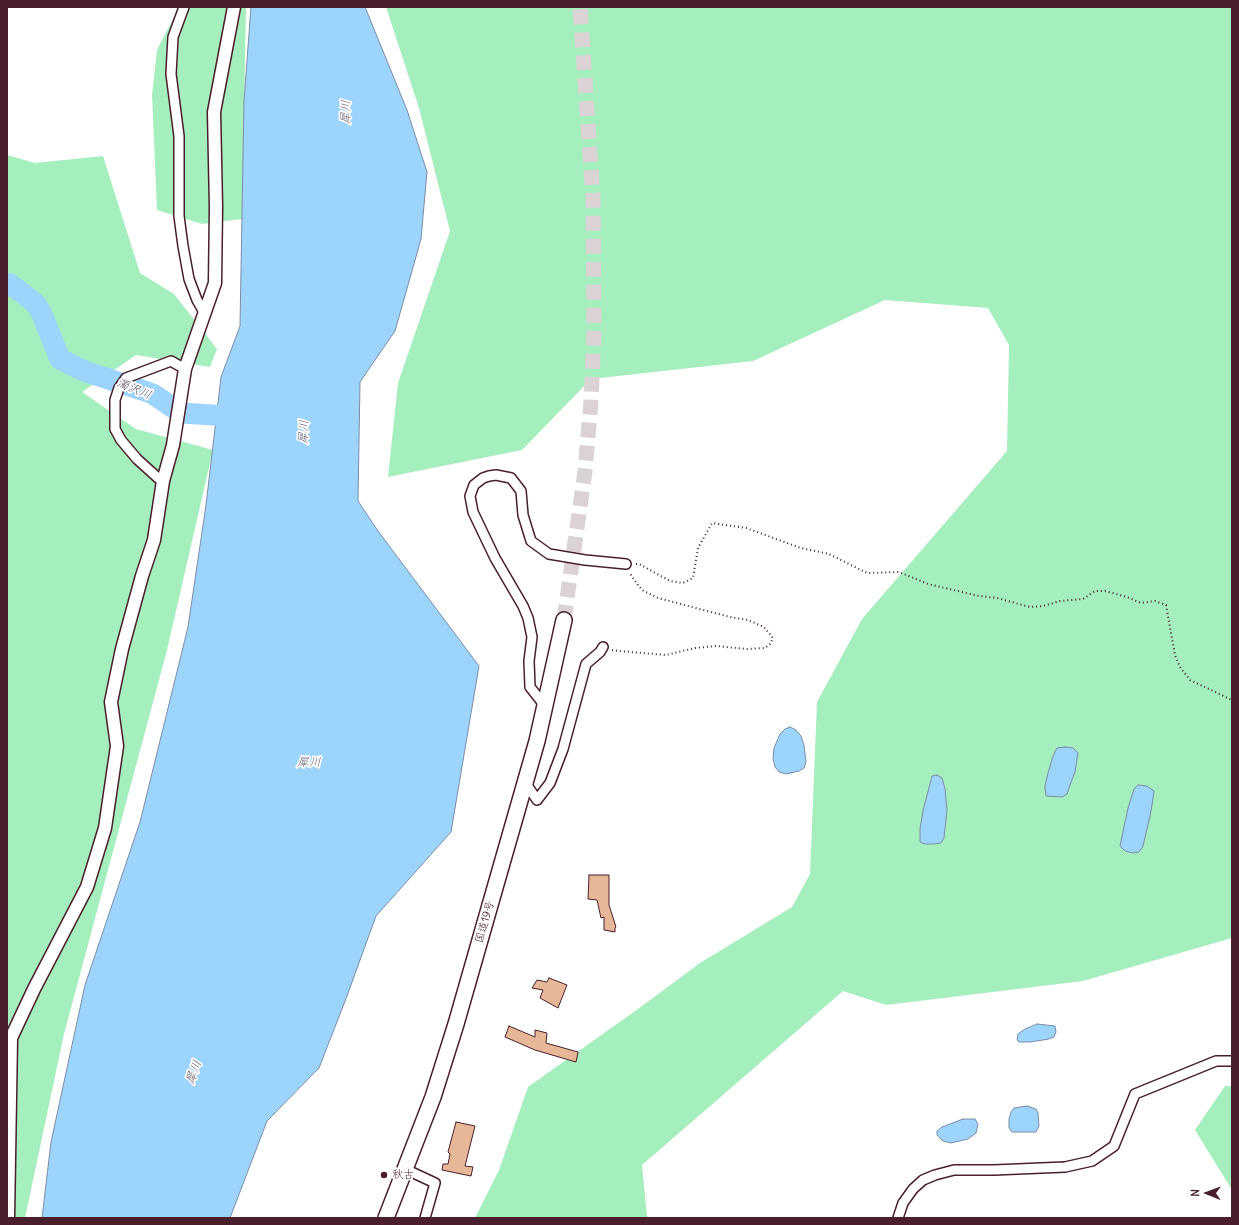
<!DOCTYPE html>
<html>
<head>
<meta charset="utf-8">
<style>
	body { margin:0 }
	#map { position:relative; width:1239px; height:1225px; overflow:hidden; background:#fff; font-family:Delius,sans-serif }
	canvas { display:block }
	.frame { position:absolute; inset:0; border:8px solid #4a1f2b; pointer-events:none }
	.north { position:absolute; left:1187px; top:1173px; width:40px; height:40px; -webkit-text-stroke:3px #fff; paint-order:stroke; rotate:271deg; font-size:11px; font-weight:700; line-height:16px; text-align:center; color:#4a1f2b }
	.north::after { content:''; display:block; margin:auto; width:14px; height:18px; background:#4a1f2b; clip-path:polygon(50% 0,100% 100%,50% 72%,0 100%) }
</style>
</head>
<body>
<div id="map">
<canvas width="1239" height="1225"></canvas>
<div class="frame"></div>
<div class="north">N</div>
</div>
<script>
const ctx = document.querySelector('canvas').getContext('2d');
ctx.lineJoin = 'round';
function paint(path, color) {
  ctx.fillStyle = color;
  ctx.fill(path, 'evenodd');
}
function shape(rows) {
  const path = new Path2D();
  for (const r of rows) {
    path.moveTo(r[0], r[1]);
    for (let i = 2; i < r.length; i += 2) path.lineTo(r[i], r[i + 1]);
  }
  return path;
}
function trace(path, color, width, dash) {
  ctx.strokeStyle = color;
  ctx.lineWidth = width;
  ctx.lineCap = dash ? 'butt' : 'round';
  ctx.setLineDash(dash || []);
  ctx.stroke(path);
}
function write(font, color, halo, rows, align = 'center') {
  ctx.font = font + ' Delius,"Klee One",sans-serif';
  ctx.lineWidth = 3.5;
  ctx.setLineDash([]);
  ctx.textBaseline = 'middle';
  ctx.strokeStyle = halo;
  ctx.fillStyle = color;
  for (const [text, x, y, turn = 0] of rows) {
    ctx.save();
    ctx.translate(x, y);
    ctx.rotate((+turn || 0) * Math.PI / 180);
    ctx.textAlign = isNaN(turn) ? turn : align;
    if (halo) ctx.strokeText(text, 0, 0);
    ctx.fillText(text, 0, 0);
    ctx.restore();
  }
}
const green = shape([
	[179,7,246,7,242,219,202,224,157,210,152,95,157,50],
	[386,7,1232,7,1232,938,1083,981,886,1005,843,991,642,1165,647,1216,648,1218,475,1218,499,1170,528,1087,638,1009,700,963,792,907,810,874,817,702,862,619,1007,451,1009,345,988,308,885,300,753,361,591,379,522,450,388,477,398,383,450,231,419,108],
	[7,155,35,163,103,156,140,273,174,294,217,349,210,367,136,355,82,392,136,429,213,450,167,650,64,1034,25,1218,7,1218],
	[1225,1086,1232,1086,1232,1190,1195,1130]
]);
const water = shape([
	[251,7,365,7,407,110,427,172,421,239,395,331,360,382,358,501,378,531,479,666,451,832,376,916,347,996,319,1068,267,1121,230,1218,42,1218,51,1142,85,985,140,822,188,627,206,505,221,377,240,326,244,101,251,7],
	[790,727,796,730,801,736,804,745,806,762,804,768,799,771,786,774,779,772,775,767,773,759,774,748,780,734,785,729,790,727],
	[1065,747,1073,748,1078,753,1075,772,1070,785,1067,794,1062,797,1046,796,1045,786,1048,773,1053,756,1057,748,1065,747],
	[937,775,942,778,945,789,947,810,944,838,941,843,933,844,925,844,920,842,920,829,923,811,932,776,937,775],
	[1138,785,1147,786,1154,791,1153,799,1150,816,1143,846,1139,852,1133,853,1125,851,1120,846,1128,808,1134,789,1138,785],
	[1037,1024,1055,1026,1056,1032,1054,1037,1049,1039,1030,1042,1019,1042,1017,1040,1018,1034,1025,1029,1037,1024],
	[1027,1106,1036,1109,1038,1113,1039,1126,1036,1132,1012,1132,1009,1128,1009,1119,1011,1112,1014,1108,1027,1106],
	[963,1119,975,1119,978,1124,976,1133,968,1139,951,1143,943,1141,937,1135,937,1131,942,1127,963,1119]
]);
const river = shape([
	[7,284,10,284,35,303,41,312,60,359,84,371,142,390,153,394,181,413,244,417]
]);
const building = shape([
	[589,875,609,875,609,905,616,927,615,928,615,932,604,930,604,917,601,918,597,900,588,899,589,875],
	[549,978,567,985,558,1008,540,998,543,990,532,988,537,980,547,982,549,978],
	[509,1026,535,1037,535,1030,547,1033,546,1043,578,1052,576,1062,535,1050,505,1037,509,1026],
	[456,1122,475,1126,465,1166,473,1167,471,1176,442,1170,443,1164,448,1164,450,1154,448,1152,456,1122]
]);
const trunkTunnel = shape([
	[564,620,585,471,591,402,594,333,593,198,580,7]
]);
const path = shape([
	[636,564,639,564,670,581,683,583,693,578,698,548,712,523,746,528,801,548,829,554,867,573,899,572,928,584,979,596,997,598,1030,607,1043,606,1060,601,1083,599,1095,591,1105,591,1127,597,1141,603,1155,601,1166,605,1175,655,1180,667,1190,680,1232,700],
	[612,650,619,651,666,655,695,648,716,646,747,649,765,648,770,644,773,638,764,627,748,620,730,617,658,598,642,590,632,577,630,572]
]);
const minor = shape([
	[184,7,173,37,171,74,179,136,179,216,183,246,189,279,197,300,205,314],
	[163,481,158,478,137,459,121,440,115,429,115,400,119,388,126,378,171,361,185,369],
	[545,706,530,687,529,661,532,637,528,618,523,606,495,558,473,512,470,496,474,485,483,478,489,476,496,475,511,478,521,491,523,515,531,541,549,554,585,560,626,564],
	[525,782,537,800,550,783,563,749,586,664,600,652,603,647],
	[405,1169,435,1183,425,1218],
	[898,1218,903,1203,913,1189,923,1180,935,1175,954,1170,994,1170,1065,1167,1092,1161,1114,1146,1135,1094,1216,1061,1232,1061]
]);
const tertiary = shape([
	[8,1218,11,1038,34,989,87,887,105,828,117,746,111,702,122,649,142,576,154,540,163,481,173,445,185,369,215,283,216,207,214,112,234,7]
]);
const trunk = shape([
	[386,1218,433,1097,456,1024,537,741,564,620]
]);
const markers = [
	[384,1175,4,"#4a1f2b"]
];
const streetNames = [
	["国道19号",485,922,-74]
];
const poiNames = [
	["秋古",392,1175]
];
const waterNames = [
	["犀川",346,112,-89],
	["濁沢川",134,389,22],
	["犀川",304,432,-88],
	["犀川",309,763],
	["犀川",194,1072,-70]
];
paint(green, '#a5eebd');
paint(water, '#9dd4fc');
trace(water, '#7c8ca8', 1);
trace(river, '#9dd4fc', 21);
paint(building, '#e7b897');
trace(building, '#4a1f2b', 1);
trace(trunkTunnel, '#dbd2d5', 15, [15, 8]);
trace(minor, '#4a1f2b', 12);
trace(tertiary, '#4a1f2b', 15);
trace(trunk, '#4a1f2b', 18);
trace(path, '#4a1f2b', 2, [1, 3]);
trace(minor, '#fff', 9);
trace(tertiary, '#fff', 12);
trace(trunk, '#fff', 15);
for (const [x, y, r, color] of markers) {
  const dot = new Path2D();
  dot.arc(x, y, r, 0, 2 * Math.PI);
  ctx.fillStyle = color;
  ctx.fill(dot);
  trace(dot, '#fff', 1.5);
}
write('11px', '#4a1f2b', '#fff', streetNames);
write('11px', '#4a1f2b', '#fff', poiNames, 'left');
write('italic 12px', '#63556a', '#fff', waterNames);
</script>
</body>
</html>
